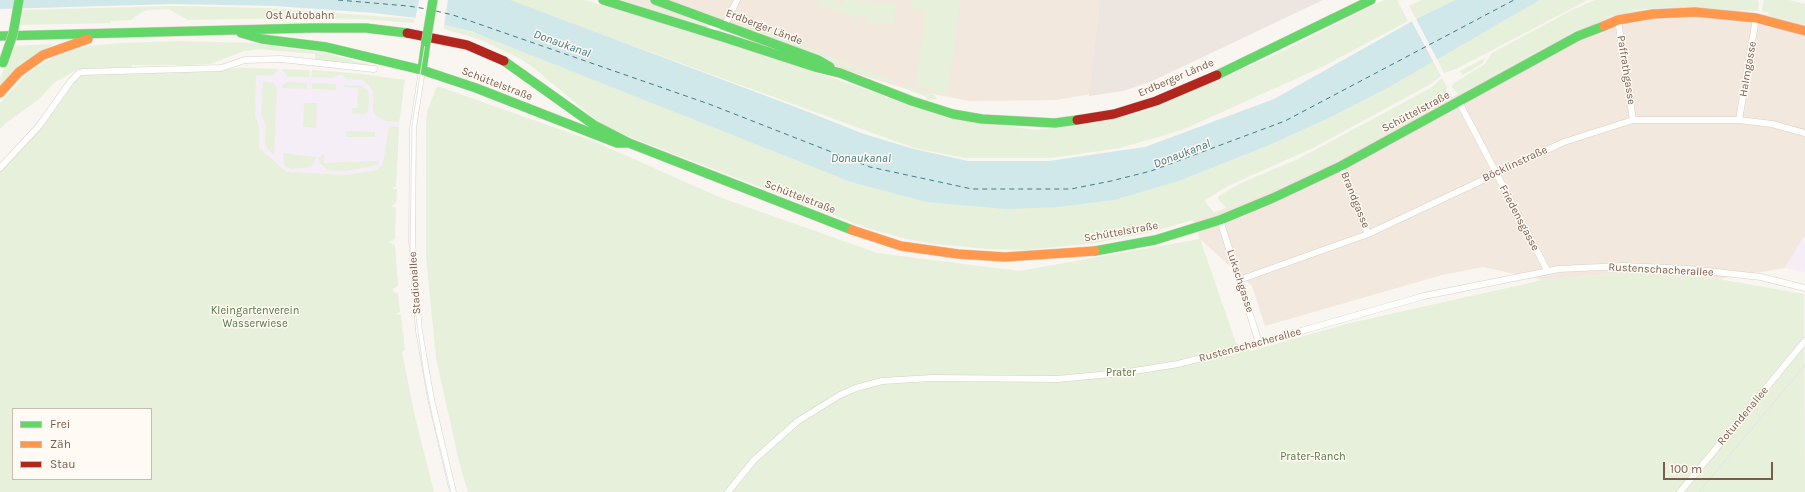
<!DOCTYPE html>
<html>
<head>
<meta charset="utf-8">
<style>
	body { margin:0 }
	#map { position:relative; width:1805px; height:492px; overflow:hidden; background:#f9f5f0; font-family:Karla,sans-serif }
	canvas { display:block }
	.legend { position:absolute; left:12px; top:408px; width:140px; height:72px; box-sizing:border-box; background:#fffaf3; border:1px solid #cabbb1; margin:0; padding:5px 7px; list-style:none; font-size:12px; color:#7a5c4d }
	.legend li { display:flex; align-items:center; gap:8px; height:20px }
	.legend b { width:20px; border:1px solid #cabbb1 }
	.scale { position:absolute; left:1663px; top:462px; width:110px; height:18px; box-sizing:border-box; border:2px solid #7a5c4d; border-top:0; padding-left:5px; font-size:12px; line-height:14px; white-space:nowrap; color:#7a5c4d; -webkit-text-stroke:3px #fffaf3; paint-order:stroke }
</style>
</head>
<body>
<div id="map">
<canvas width="1805" height="492"></canvas>
<ul class="legend">
<li><b style="height:5px;background:#63d668"></b>Frei</li>
<li><b style="height:5px;background:#ff974d"></b>Zäh</li>
<li><b style="height:5px;background:#b3261e"></b>Stau</li>
</ul>
<div class="scale">100 m</div>
</div>
<script>
const ctx = document.querySelector('canvas').getContext('2d');
ctx.lineJoin = 'round';
function paint(path, color) {
  ctx.fillStyle = color;
  ctx.fill(path, 'evenodd');
}
function shape(rows) {
  const path = new Path2D();
  for (const r of rows) {
    path.moveTo(r[0], r[1]);
    for (let i = 2; i < r.length; i += 2) path.lineTo(r[i], r[i + 1]);
  }
  return path;
}
function trace(path, color, width, dash) {
  ctx.strokeStyle = color;
  ctx.lineWidth = width;
  ctx.lineCap = dash ? 'butt' : 'round';
  ctx.setLineDash(dash || []);
  ctx.stroke(path);
}
function write(font, color, halo, rows, align = 'center') {
  ctx.font = font + ' Karla,sans-serif';
  ctx.lineWidth = 3;
  ctx.setLineDash([]);
  ctx.textBaseline = 'middle';
  ctx.strokeStyle = halo;
  ctx.fillStyle = color;
  for (const [text, x, y, turn = 0] of rows) {
    ctx.save();
    ctx.translate(x, y);
    ctx.rotate((+turn || 0) * Math.PI / 180);
    ctx.textAlign = isNaN(turn) ? turn : align;
    if (halo) ctx.strokeText(text, 0, 0);
    ctx.fillText(text, 0, 0);
    ctx.restore();
  }
}
const residential = shape([
	[623,0,1100,0,1090,94,1056,100,969,101,903,88,753,41,698,21],
	[1674,7,1732,9,1768,15,1805,24,1805,235,1785,268,1718,279,1625,273,1543,280,1483,267,1442,275,1265,326,1252,286,1200,239,1193,220,1248,200,1322,167,1581,28,1598,20,1624,12]
]);
const industrial = shape([
	[1100,0,1323,0,1150,82,1123,91,1089,96]
]);
const education = shape([
	[245,68,336,72,405,80,399,125,396,187,240,177],
	[1805,235,1805,272,1785,268]
]);
const green = shape([
	[507,0,584,0,716,38,948,118,1035,130,1101,122,1146,111,1279,53,1384,0,1397,0,1408,21,1322,67,1182,130,1120,148,1051,158,965,158,914,148],
	[618,0,626,0,663,10,708,25,705,26],
	[818,0,832,0,842,4,843,0,854,0,896,5,894,25,865,21,866,17,858,14,856,18,817,3],
	[912,0,960,0,948,94,938,93,916,85,926,10,912,9],
	[1422,0,1455,0,1416,19,1409,6],
	[1540,0,1588,0,1456,69,1444,73,1437,59],
	[1595,0,1758,0,1759,5,1758,11,1674,7,1636,10,1610,16,1581,28,1458,94,1452,87,1454,83,1485,64,1492,53,1572,10],
	[1764,0,1789,0,1805,4,1805,24,1768,15,1769,13,1762,11],
	[173,6,268,8,414,19,414,23,361,19,295,18,188,20,169,9,148,10,142,12,131,20,111,21,111,23,20,25,22,10],
	[444,24,1059,207,1115,200,1179,181,1272,144,1329,118,1433,61,1441,76,1429,85,1315,147,1230,185,1205,200,1206,203,1213,211,1213,214,1152,232,1095,243,1026,250,987,249,934,244,902,238,867,228,622,134,601,124,535,69,521,59,481,40,444,29],
	[744,24,894,80,893,84,741,27],
	[179,41,254,43,325,53,370,65,315,60,315,54,259,49,244,51,210,64,185,65,132,65,131,67,79,69,55,82,39,99,6,123,0,129,0,103,27,74,53,57,73,50,89,46,121,43],
	[54,44,46,49,0,87,0,79,13,46],
	[1485,58,1483,63,1463,75,1460,71],
	[245,68,278,69,273,76,256,75,255,115,259,126,259,148,286,172,346,175,377,170,383,164,389,126,399,127,396,187,393,187,393,189,397,189,396,203,391,206,396,208,395,239,388,242,395,245,398,286,393,289,393,292,398,293,400,312,395,314,401,315,405,350,402,352,415,417,434,492,0,492,0,172,44,125,80,74],
	[13,409,151,409,151,479,13,479],
	[282,69,309,70,309,77,288,77],
	[312,70,362,74,405,80,399,122,386,121,376,116,373,111,373,92,367,83,362,80,346,79,343,75,338,75,333,78,312,77],
	[1442,78,1447,87,1445,96,1446,100,1399,126,1322,167,1248,200,1227,209,1218,199,1219,196,1239,184,1298,159,1401,104,1432,87],
	[263,81,274,83,277,89,274,156,265,145,266,126,261,114],
	[287,82,307,83,307,89,282,88,283,85],
	[312,83,336,84,336,90,312,89],
	[903,84,934,95,937,99,927,100,926,97,902,87],
	[344,85,361,86,368,90,369,100,368,111,366,114,352,114,352,108,357,108,358,88,344,87],
	[437,86,593,141,719,197,877,253,1019,271,1200,239,1236,343,1251,351,1350,323,1543,280,1625,273,1718,279,1804,294,1805,492,468,492,460,466,436,358,426,257,426,125,427,112],
	[304,103,317,103,316,128,303,127],
	[346,131,375,132,375,137,346,137],
	[283,153,315,157,314,161,313,164,307,168,291,169,284,165],
	[321,154,324,154,324,163,380,161,377,165,368,167,345,171,328,170,319,163,318,157,321,157]
]);
const water = shape([
	[0,0,510,0,793,106,864,134,914,149,968,161,1049,161,1145,147,1274,99,1416,19,1455,0,1540,0,1391,86,1329,118,1272,144,1179,181,1115,200,1059,207,1006,209,927,202,851,182,473,32,446,25,416,18,374,13,275,6,172,4,0,9]
]);
const pier = shape([
	[419,0,448,0,444,26,415,20],
	[1415,17,1438,61,1434,63,1411,20]
]);
const ferry = shape([
	[338,0,408,6,427,9],
	[436,11,453,15,709,104,870,167,972,189,1071,189,1111,181,1151,171,1285,121,1514,0]
]);
const street = shape([
	[1618,20,1633,120],
	[706,30,718,27,727,21,737,0],
	[422,70,413,128,412,240,415,284,419,331,431,399,453,492],
	[1459,102,1547,270],
	[1739,120,1756,18],
	[1341,166,1368,234],
	[0,168,39,126,71,81,79,73,82,72,221,68,245,60,281,59,374,69],
	[1220,220,1259,343],
	[1239,280,1368,234,1564,142,1633,120,1739,120,1772,124,1805,133],
	[728,492,754,460,798,421,840,395,856,388,882,381,932,378,1057,379,1122,373,1178,364,1259,343,1424,296,1559,269,1623,266,1688,269,1761,277,1805,288],
	[1680,492,1805,341]
]);
const fast = shape([
	[603,0,729,39],
	[655,0,818,60,830,67],
	[241,33,262,39,326,47,422,70],
	[0,36,311,28,366,28,407,33],
	[729,39,815,67,840,73,912,101,953,114,982,119,1055,123,1077,120],
	[426,42,422,70,476,88,617,143,629,143,852,230],
	[504,61,594,125,629,143],
	[1217,75,1371,0],
	[1095,251,1155,240,1220,220,1273,198,1341,166,1578,36,1604,26]
]);
const slow = shape([
	[1604,26,1618,20,1653,14,1695,12,1756,18,1805,31],
	[0,93,19,72,43,55,88,39],
	[852,230,901,246,958,254,1005,257,1095,251]
]);
const jam = shape([
	[407,33,467,45,504,61],
	[1077,120,1114,114,1156,101,1217,75]
]);
const tram = shape([
	[432,0,412,125,410,249,414,302,424,375,433,420,451,492],
	[1699,492,1805,365]
]);
const fastBridge = shape([
	[426,42,433,0],
	[3,63,13,34,19,0]
]);
const streetNames = [
	["Ost Autobahn",300,16],
	["Erdberger Lände",764,27,21],
	["Halmgasse",1748,69,-80],
	["Paffrathgasse",1626,70,81],
	["Erdberger Lände",1176,78,-23],
	["Schüttelstraße",497,84,21],
	["Schüttelstraße",1416,112,-28],
	["Böcklinstraße",1515,164,-25],
	["Schüttelstraße",800,197,21],
	["Brandgasse",1355,200,68],
	["Friedensgasse",1519,218,62],
	["Schüttelstraße",1121,232,-10],
	["Rustenschacherallee",1661,270,3],
	["Lukschgasse",1240,281,72],
	["Stadionallee",415,283,-94],
	["Rustenschacherallee",1250,345,-15],
	["Rotundenallee",1743,416,-50]
];
const parkNames = [
	["Kleingartenverein",255,311],
	["Wasserwiese",255,324],
	["Prater",1121,373],
	["Prater-Ranch",1313,457]
];
const waterNames = [
	["Donaukanal",562,44,20],
	["Donaukanal",1182,154,-21],
	["Donaukanal",861,159]
];
paint(residential, '#f2e8de');
paint(industrial, '#ede5e0');
paint(education, '#f6eef6');
paint(green, '#e7f0db');
paint(water, '#d0e8ea');
paint(pier, '#f9f5f0');
trace(ferry, '#437c86', 1, [5, 4]);
trace(street, '#d7d1cb', 7);
trace(fast, '#dad1cc', 10);
trace(slow, '#dad1cc', 10);
trace(jam, '#dad1cc', 10);
trace(street, '#fefefd', 6);
trace(fast, '#63d668', 9);
trace(slow, '#ff974d', 9);
trace(jam, '#b3261e', 9);
trace(tram, '#e6e3e7', 1);
trace(fastBridge, '#dad1cc', 10, []);
trace(fastBridge, '#63d668', 9);
write('11px', '#7a5c4d', '#fffaf3', streetNames);
write('11px', '#537a41', '#fffaf3', parkNames);
write('italic 12px', '#437c86', '#fffaf3', waterNames);
</script>
</body>
</html>
